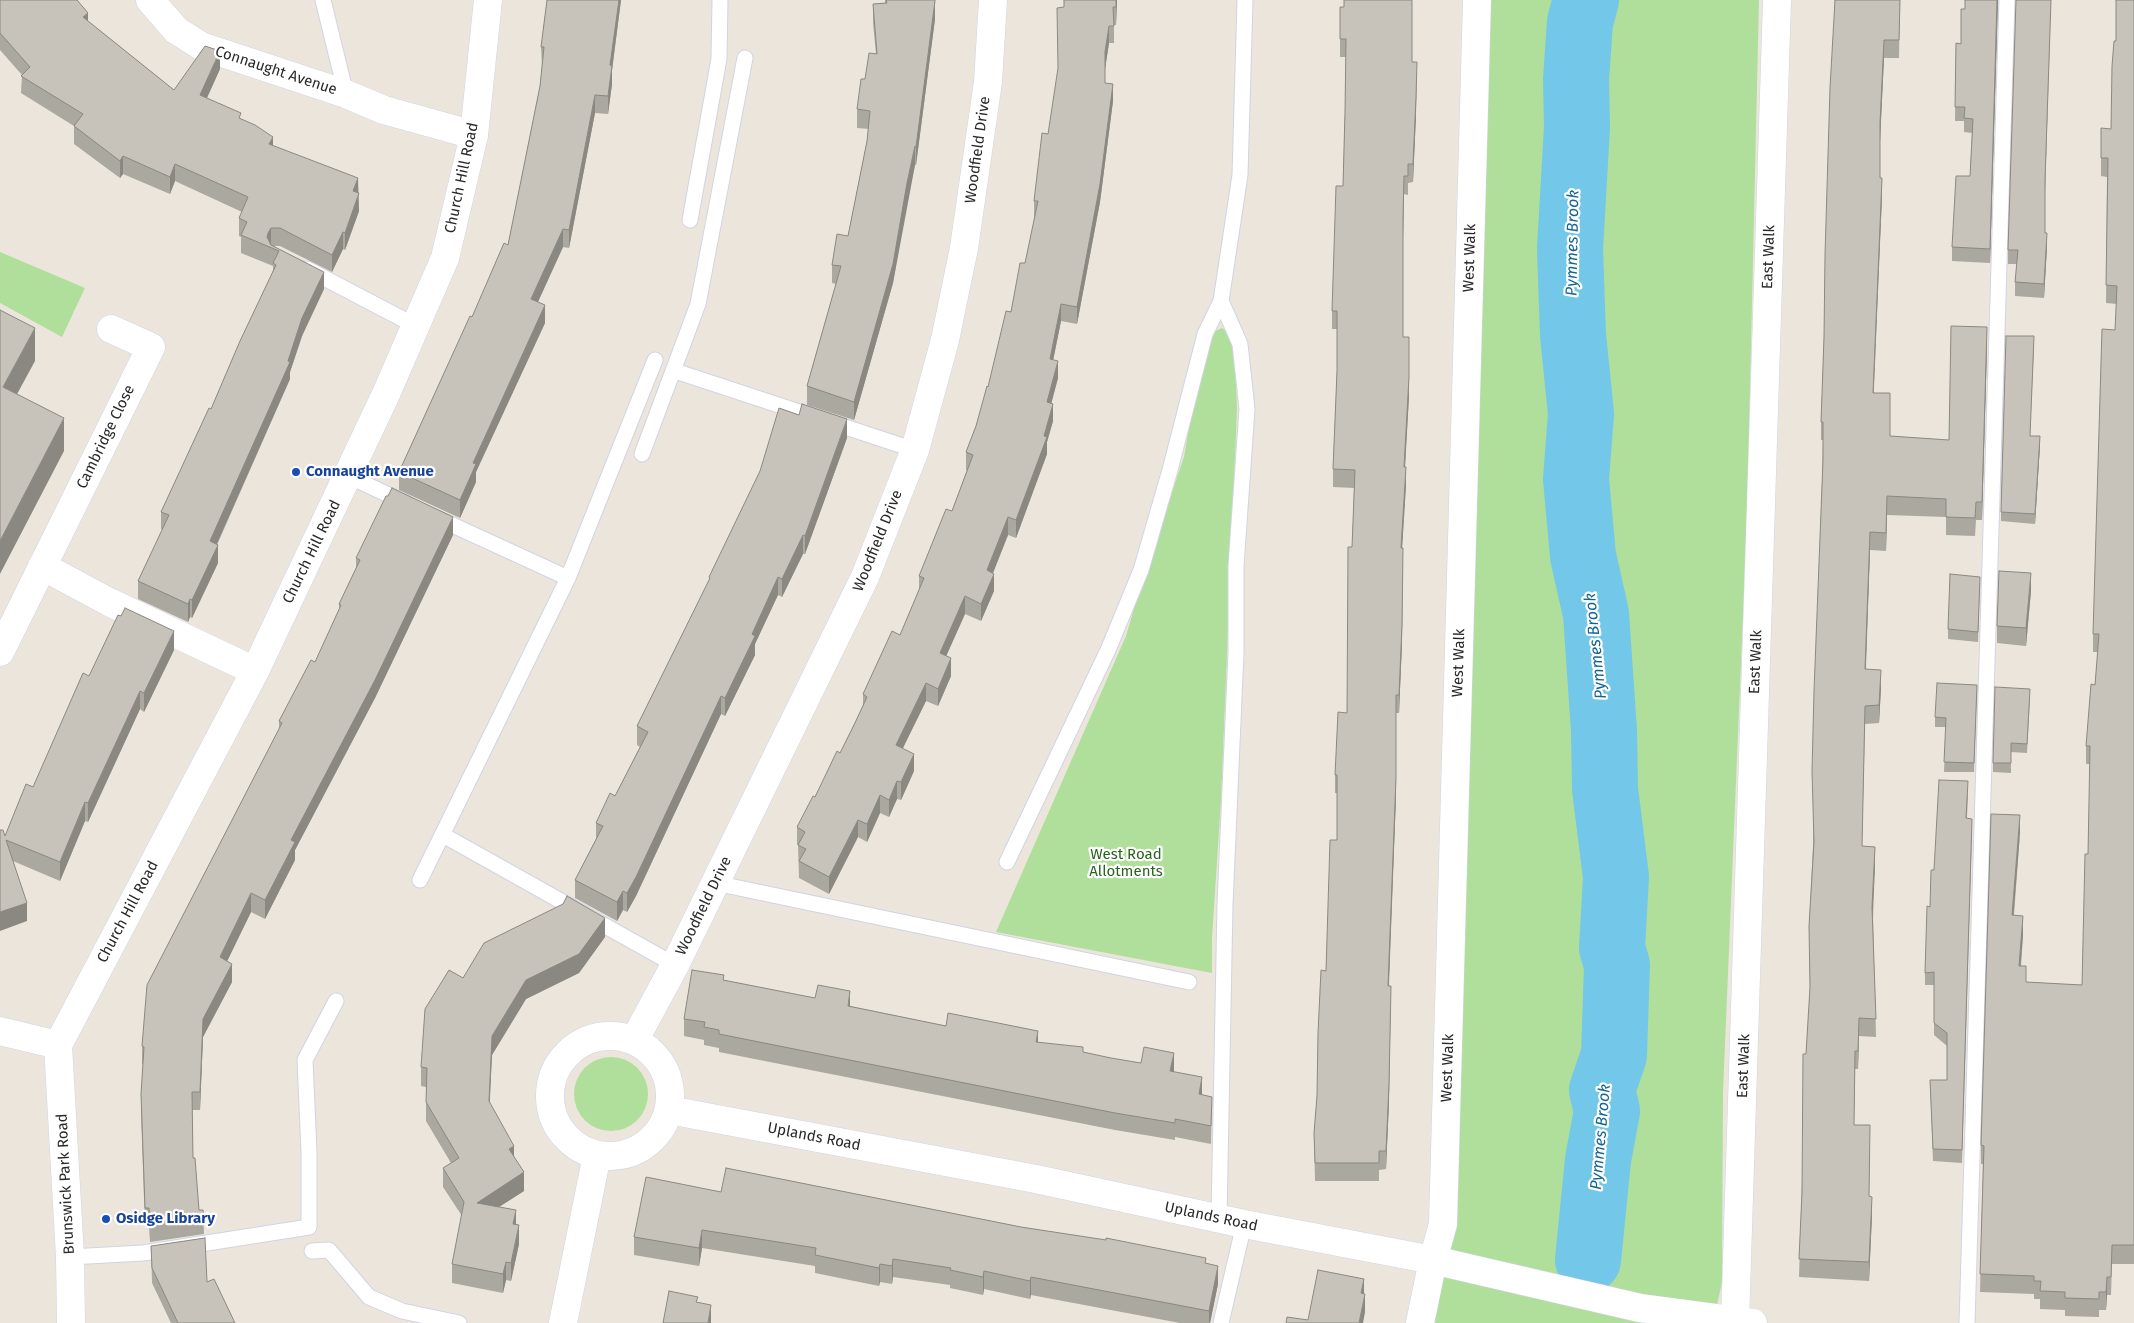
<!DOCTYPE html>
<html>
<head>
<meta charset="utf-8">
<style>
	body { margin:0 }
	canvas { display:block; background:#ebe5dc }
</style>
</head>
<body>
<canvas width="2134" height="1323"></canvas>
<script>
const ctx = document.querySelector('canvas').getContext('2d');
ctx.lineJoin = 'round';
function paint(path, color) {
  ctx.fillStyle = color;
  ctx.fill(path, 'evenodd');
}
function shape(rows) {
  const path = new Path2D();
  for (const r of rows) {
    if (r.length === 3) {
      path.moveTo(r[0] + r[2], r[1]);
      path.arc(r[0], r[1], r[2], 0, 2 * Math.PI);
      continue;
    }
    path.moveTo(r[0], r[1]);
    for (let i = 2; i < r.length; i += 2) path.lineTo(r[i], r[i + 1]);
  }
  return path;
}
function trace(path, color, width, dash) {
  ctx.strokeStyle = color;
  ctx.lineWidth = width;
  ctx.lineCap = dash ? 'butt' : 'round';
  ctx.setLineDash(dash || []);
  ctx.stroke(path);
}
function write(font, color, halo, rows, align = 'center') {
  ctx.font = font + ' "Fira Sans",sans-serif';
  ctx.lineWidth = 4.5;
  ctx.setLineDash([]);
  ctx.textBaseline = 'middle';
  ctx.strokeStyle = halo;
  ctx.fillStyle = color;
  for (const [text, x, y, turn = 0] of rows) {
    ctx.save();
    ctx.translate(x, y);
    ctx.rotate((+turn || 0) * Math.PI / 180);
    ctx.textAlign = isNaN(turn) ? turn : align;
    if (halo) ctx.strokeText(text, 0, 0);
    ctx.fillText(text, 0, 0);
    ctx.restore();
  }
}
const green = shape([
	[1490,0,1759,0,1747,519,1723,1092,1722,1282,1713,1323,1434,1323,1452,1232,1468,695,1477,501],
	[0,252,85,288,62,337,0,303],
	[1222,328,1234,336,1237,409,1221,800,1212,938,1212,973,996,932,1126,636,1148,561,1184,457,1195,392,1211,333],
	[611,1094,37]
]);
const river = shape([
	[1586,0,1580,22,1576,79,1577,127,1570,249,1573,335,1581,414,1576,479,1583,556,1596,614,1604,731,1605,789,1616,877,1612,948,1617,965,1614,1055,1602,1090,1607,1111,1598,1160,1588,1260]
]);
const lane = shape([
	[323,0,346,94],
	[690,220,719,59,720,0],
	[307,269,416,326],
	[675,371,915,450],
	[642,454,698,304,745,58],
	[348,476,406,503],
	[435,517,568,578],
	[443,835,675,965],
	[1007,862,1108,650,1141,570,1170,470,1205,334,1221,301],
	[420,880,568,578,655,360],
	[715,883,1189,982],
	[1219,1218,1225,904,1236,653,1236,566,1247,409,1240,344,1221,301,1240,175,1245,0],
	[312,1251,329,1250,369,1297,402,1311,459,1323],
	[70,1257,143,1253,309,1227,309,1152,305,1060,336,1001],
	[1221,1323,1244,1224],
	[1967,1323,2007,0]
]);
const street = shape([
	[150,0,176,30,201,46,346,94,384,110,474,135],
	[42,566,109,602,255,671],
	[0,652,151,347,111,329],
	[610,1096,60],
	[634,1041,675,965,865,577,915,450,945,340,964,248,988,82,993,0],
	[669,1110,1036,1179,1244,1224,1433,1260,1640,1308,1753,1323],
	[563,1323,597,1155],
	[1420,1323,1433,1260,1443,1224,1477,0],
	[1735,1323,1777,0]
]);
const secondary = shape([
	[0,1031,58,1045],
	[58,1045,255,671,386,394,445,258,474,135,488,0],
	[58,1045,70,1257,71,1323]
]);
const wall = shape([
	[0,0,88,21,174,90,220,69,207,98,241,119,273,146,358,193,359,211,345,250,343,249,332,272,280,246,274,246,324,289,302,336,290,372,290,379,217,545,218,563,192,618,190,617,188,622,138,599,138,581,163,530,161,529,161,512,211,409,273,271,273,266,241,253,241,237,239,236,239,218,242,212,175,181,170,194,123,174,120,178,74,144,74,126,21,93,22,75,0,50],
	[547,0,621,0,612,70,612,84,608,114,595,113,569,248,563,247,538,302,545,323,476,472,476,482,460,518,399,490,399,472,472,317,508,245,540,86,542,65,541,47],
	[885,0,935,0,935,19,916,165,915,165,907,201,893,283,854,420,807,405,807,386,836,284,832,283,832,265,848,236,867,141,869,129,857,128,857,109,865,79,876,54,873,23,873,4,885,3],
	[1117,0,1116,25,1114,25,1114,43,1109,43,1105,69,1105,83,1113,101,1100,202,1077,324,1061,321,1053,360,1058,378,1051,403,1053,421,1047,442,1047,454,1016,538,1008,535,993,573,994,591,981,621,965,614,946,656,951,676,938,706,926,701,903,748,914,771,901,800,897,799,889,817,880,813,867,842,858,837,829,894,799,878,798,845,797,845,797,827,840,753,863,706,863,694,900,635,919,591,919,576,952,511,967,470,966,470,966,452,976,426,1025,263,1035,218,1034,218,1034,201,1048,134],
	[1835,0,1900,0,1899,58,1884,58,1880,141,1880,178,1882,196,1873,393,1890,436,1949,440,1987,345,1982,520,1976,520,1975,536,1946,535,1946,517,1887,515,1886,551,1870,550,1866,669,1881,688,1879,723,1865,724,1862,846,1875,865,1873,918,1876,1037,1859,1036,1858,1069,1855,1069,1854,1125,1869,1196,1872,1215,1869,1281,1799,1277,1806,1054,1810,992,1809,926,1813,846,1823,440,1821,440,1821,422,1824,337],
	[1998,0,1990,263,1952,261,1952,247,1970,176,1972,133,1964,132,1964,121,1955,121,1956,43,1961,44,1965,9],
	[2134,0,2134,1264,2112,1264,2111,1295,2107,1295,2106,1310,2099,1310,2099,1317,2065,1316,2065,1310,2040,1309,2040,1299,2034,1299,2034,1294,1980,1292,1983,1164,1981,1164,1981,1145,2020,833,2014,915,2023,935,2021,966,2026,982,2082,985,2088,854,2090,764,2086,764,2086,746,2095,685,2098,652,2093,652,2093,634,2117,304,2106,303,2107,177,2101,176,2101,158,2111,129,2116,41],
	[1340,7,1344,7,1412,62,1416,115,1413,182,1408,183,1408,195,1404,194,1403,237,1403,337,1409,337,1409,396,1405,467,1406,485,1402,548,1402,643,1399,713,1396,713,1396,796,1389,986,1389,1102,1386,1169,1379,1170,1379,1181,1315,1181,1314,1133,1317,1096,1326,971,1337,840,1337,793,1335,793,1335,775,1347,713,1354,488,1333,487,1333,469,1337,371,1337,329,1332,329,1332,311,1343,186,1345,112,1346,57,1340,57],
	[2045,195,2045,233,2047,247,2044,298,2015,296,2015,282,2017,264,2008,264,2008,250],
	[2034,346,2030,436,2040,445,2035,524,2001,521,2001,512],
	[847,438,805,554,803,554,782,597,778,595,755,644,755,655,725,716,721,714,636,896,627,912,623,910,617,921,575,898,575,880,596,839,596,823,615,796,640,747,637,745,637,726,709,581,709,577],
	[453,535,375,698,295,850,295,860,265,919,251,912,227,961,232,982,203,1037,200,1110,192,1110,193,1158,199,1210,203,1210,204,1234,150,1242,149,1226,145,1226,141,1112,141,1094,143,1064,142,1064,142,1046,279,729,279,721,315,662,339,610,339,604,356,568,356,558],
	[1980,577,1978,642,1948,639,1948,629],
	[2031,591,2026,646,1997,643,1997,626],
	[174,650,144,712,140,709,88,822,85,821,60,881,13,861,27,921,5,836,33,787],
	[1977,685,1974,772,1944,772,1946,727,1935,727,1935,717],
	[2030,698,2027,753,2011,752,2011,773,1993,772,1993,763],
	[1968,793,1967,818,1972,831,1962,1163,1933,1161,1930,1080,1947,1080,1947,1046,1934,1035,1934,985,1925,985,1925,973,1930,907,1934,870],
	[605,937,579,973,526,999,492,1055,489,1103,514,1157,524,1191,499,1207,516,1224,519,1244,511,1281,506,1280,503,1293,452,1283,452,1264,462,1216,443,1187,443,1168,451,1163,426,1121,426,1087,421,1086,421,1067,463,978],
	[724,980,946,1026,1038,1043,1173,1071,1201,1095,1212,1097,1211,1144,1175,1137,1175,1140,1115,1130,719,1052,719,1048,704,1045,704,1040,684,1036,684,1019],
	[721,1192,1021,1227,1206,1264,1218,1284,1210,1323,1180,1323,1031,1295,1030,1299,984,1289,983,1295,950,1288,950,1285,893,1277,892,1284,880,1282,879,1286,815,1273,815,1266,702,1248,699,1266,634,1255,634,1237],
	[151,1246,207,1282,235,1323,171,1323,152,1283]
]);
const shadedWall = shape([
	[619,0,621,0,612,70,612,84,608,114,608,96,610,65],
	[1116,0,1117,0,1116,25],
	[1997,0,1998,0,1990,263,1990,249],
	[2051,0,2045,195,2045,180],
	[935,1,935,19,916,165,916,147],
	[88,13,88,30,83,17],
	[1109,26,1109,43,1105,69,1105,52],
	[1884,40,1884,58,1880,141,1880,123],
	[220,51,220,69,200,113,200,95],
	[1417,62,1416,115,1413,182,1413,164],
	[1113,84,1113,101,1100,202,1077,324,1077,307],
	[595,95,595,113,569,248,569,230],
	[273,137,273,155,269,144],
	[915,146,915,165,893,283,854,420,854,402,907,183],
	[123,156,123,174,120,178,120,161],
	[175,164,175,181,170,194,170,177],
	[1404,176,1404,194,1403,237,1403,219],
	[358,178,359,211,345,250,345,233,353,191],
	[1882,178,1882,196,1873,411,1873,393],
	[271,228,271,246,267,237,268,233],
	[563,229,563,247,531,317,531,299],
	[343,232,343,249,332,272,332,255],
	[2047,233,2047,247,2044,298,2044,284],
	[324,272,324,289,302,336,290,372,290,379,210,559,210,541,302,318],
	[1061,304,1061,321,1050,376,1050,359],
	[545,305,545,323,476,472,476,482,460,518,460,500,473,463],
	[1987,327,1987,345,1982,520,1982,502],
	[35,328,35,361,3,420,3,387],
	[1058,361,1058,378,1047,420,1047,402],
	[1409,377,1409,396,1404,485,1404,467],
	[1053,404,1053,421,1047,442,1047,454,1016,538,1016,520,1044,436],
	[64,418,64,451,0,574,0,541],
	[847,419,847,438,805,554,805,536],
	[2040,436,2040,445,2035,524,2035,514],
	[1406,467,1406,485,1401,566,1401,548],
	[1887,496,1887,515,1886,551,1886,533],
	[453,517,453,535,375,698,295,850,295,860,265,919,265,900,291,840],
	[1008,517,1008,535,987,588,987,570],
	[1870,532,1870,550,1865,687,1865,669],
	[803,535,803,554,782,597,782,579],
	[218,545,218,563,192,618,192,600],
	[1403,548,1402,643,1399,713,1399,695],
	[2031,573,2031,591,2026,646,2026,628],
	[994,574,994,591,981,621,981,604],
	[778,577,778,595,755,644,755,655,725,716,725,698,752,634],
	[965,596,965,614,940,670,940,653],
	[190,599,190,617,188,622,188,604],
	[174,631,174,650,144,712,144,693],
	[951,658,951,676,938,706,938,689],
	[1881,670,1881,688,1879,723,1879,705],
	[926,683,926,701,896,762,896,745],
	[140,691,140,709,88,822,88,803],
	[1396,695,1396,796,1388,1004,1388,986],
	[721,696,721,714,636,896,627,912,627,893],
	[914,754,914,771,901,800,901,782],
	[897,781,897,799,889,817,889,800],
	[880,795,880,813,867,842,867,824],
	[85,802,85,821,60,881,60,862],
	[2020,815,2020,833,2012,933,2012,915],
	[858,820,858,837,829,894,829,877],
	[1875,847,1875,865,1872,925,1872,907],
	[623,891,623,910,617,921,617,902],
	[251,893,251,912,220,976,220,957],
	[27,903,27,921,0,931,0,912],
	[2023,916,2023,935,2019,984,2019,966],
	[605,918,605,937,579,973,526,999,492,1055,489,1120,489,1101,492,1036,526,980],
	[232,964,232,982,203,1037,200,1110,200,1092,203,1019],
	[1391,986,1389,1102,1386,1169,1386,1151],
	[850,991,850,1009,848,1006],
	[1859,1018,1859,1036,1858,1069,1858,1051],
	[1038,1031,1038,1048,1036,1042],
	[1174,1053,1174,1071,1170,1088,1170,1071],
	[1202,1077,1202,1094,1199,1094],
	[514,1146,514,1165,509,1149],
	[524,1172,524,1191,477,1221,477,1203],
	[1872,1197,1872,1215,1869,1281,1869,1262],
	[516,1210,516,1229,513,1224],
	[519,1225,519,1244,511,1281,511,1263],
	[702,1230,702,1248,699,1266,699,1248],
	[893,1259,893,1277,892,1284,892,1266],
	[506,1262,506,1280,503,1293,503,1274],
	[880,1264,880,1282,879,1286,879,1268],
	[1218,1266,1218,1284,1210,1323,1209,1323,1209,1311],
	[984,1271,984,1289,983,1295,983,1277],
	[1031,1277,1031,1295,1030,1299,1030,1281],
	[2107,1277,2107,1295,2106,1310,2106,1292],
	[1364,1279,1364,1298,1361,1293],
	[1365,1294,1365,1312,1363,1323,1359,1323],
	[711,1305,711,1323,708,1323]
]);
const building = shape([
	[0,0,77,0,88,13,83,17,174,90,205,46,220,51,200,95,241,113,239,118,255,125,273,137,269,144,358,178,353,191,359,193,345,233,343,232,332,255,280,228,271,228,268,233,267,237,271,245,324,272,302,318,288,361,290,362,210,541,218,545,192,600,190,599,188,604,138,581,169,515,161,512,209,408,211,409,240,341,276,265,273,263,279,251,241,235,247,222,239,218,248,197,175,164,170,177,123,156,120,161,74,126,83,114,21,76,30,67,0,33,0,0],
	[547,0,619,0,610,65,612,66,608,96,595,95,569,230,563,229,531,299,545,305,473,463,476,464,460,500,399,472,470,316,472,317,504,243,508,245,540,86,544,47,541,47,547,0],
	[886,0,935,0,935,1,916,147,915,146,907,183,893,264,854,402,807,386,841,266,832,265,837,234,848,236,867,141,870,111,857,109,861,79,865,79,869,53,877,54,873,4,887,3,886,0],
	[1064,0,1116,0,1116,7,1113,7,1114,26,1109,26,1105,52,1105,83,1113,84,1100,184,1077,307,1061,304,1050,359,1058,361,1047,402,1053,404,1044,436,1047,437,1016,520,1008,517,987,570,994,574,981,604,965,596,940,653,951,658,938,689,926,683,896,745,914,754,901,782,897,781,889,800,880,795,867,824,858,820,829,877,799,861,806,849,798,845,805,832,797,827,813,796,815,797,837,751,840,753,854,725,867,697,863,694,892,631,900,635,924,578,919,576,946,509,952,511,973,455,966,452,976,426,987,386,988,387,1006,311,1011,312,1020,263,1025,263,1038,201,1034,201,1042,133,1048,134,1058,68,1057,8,1064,7,1064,0],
	[1344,0,1412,0,1412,62,1417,62,1416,97,1413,164,1408,164,1408,176,1404,176,1403,219,1403,337,1409,337,1409,377,1404,467,1406,467,1401,548,1403,548,1402,625,1399,695,1396,695,1396,778,1388,986,1391,986,1389,1084,1386,1151,1379,1151,1379,1163,1315,1163,1314,1133,1317,1096,1318,1033,1321,970,1326,971,1330,840,1337,840,1337,775,1335,775,1338,712,1347,713,1348,547,1352,547,1355,470,1333,469,1337,371,1337,311,1332,311,1336,186,1343,186,1345,112,1346,39,1340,39,1340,7,1344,7,1344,0],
	[1835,0,1900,0,1899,40,1884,40,1880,123,1880,178,1882,178,1873,393,1890,393,1890,436,1949,440,1951,326,1987,327,1982,502,1976,502,1975,518,1946,517,1946,499,1887,496,1886,533,1870,532,1865,669,1881,670,1879,705,1865,706,1862,846,1875,847,1872,907,1876,1019,1859,1018,1858,1051,1855,1051,1854,1125,1870,1125,1869,1196,1872,1197,1869,1262,1799,1259,1802,1192,1803,1054,1806,1054,1810,987,1809,926,1814,842,1812,771,1814,691,1823,460,1823,422,1821,422,1824,337,1825,255,1830,88,1835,0],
	[1965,0,1997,0,1990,249,1952,247,1956,176,1970,176,1973,119,1964,118,1965,107,1955,107,1956,43,1961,44,1961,9,1965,9,1965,0],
	[2016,0,2051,0,2045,180,2045,233,2047,233,2044,284,2015,282,2018,250,2008,250,2016,0],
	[2116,0,2134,0,2134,1245,2112,1245,2111,1277,2107,1277,2106,1292,2099,1292,2099,1299,2065,1298,2065,1292,2040,1291,2041,1281,2034,1281,2034,1276,1980,1274,1984,1146,1981,1145,1991,814,2020,815,2012,915,2023,916,2019,966,2026,966,2026,982,2082,985,2085,854,2088,854,2090,746,2086,746,2091,684,2095,685,2099,634,2093,634,2102,329,2115,330,2117,286,2106,285,2108,158,2101,158,2101,128,2111,129,2112,66,2114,41,2116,41,2116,0],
	[0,310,35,328,3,387,64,418,0,541,0,310],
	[2006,336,2034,336,2030,436,2040,436,2035,514,2001,512,2006,336],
	[802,404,847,419,805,536,803,535,782,579,778,577,752,634,755,636,725,698,721,696,636,877,627,893,623,891,617,902,575,880,603,826,596,823,610,793,615,796,648,732,637,726,710,578,709,577,760,471,779,408,799,415,802,404],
	[392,488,453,517,375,680,291,840,295,842,265,900,251,893,220,957,232,964,203,1019,200,1092,192,1092,193,1158,195,1158,199,1210,203,1210,204,1216,150,1224,149,1208,145,1208,141,1094,144,1047,142,1046,147,985,282,723,279,721,311,660,315,662,341,605,339,604,360,560,356,558,386,496,388,496,392,488],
	[1999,571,2031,573,2026,628,1997,626,1999,571],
	[1950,574,1980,577,1978,632,1948,629,1950,574],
	[125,608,174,631,144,693,140,691,88,803,85,802,60,862,6,840,27,903,0,912,0,830,3,830,5,836,26,784,33,787,83,673,89,676,118,615,121,616,125,608],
	[1937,683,1977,685,1974,763,1944,762,1946,718,1935,717,1937,683],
	[1995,687,2030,689,2027,744,2011,743,2011,763,1993,763,1995,687],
	[1939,780,1968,781,1966,818,1972,819,1962,1150,1933,1149,1930,1080,1947,1080,1947,1033,1934,1023,1934,972,1925,973,1927,906,1930,907,1931,870,1934,870,1939,780],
	[567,896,605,918,579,954,526,980,492,1036,489,1101,514,1146,509,1149,524,1172,477,1203,516,1210,513,1224,519,1225,511,1263,506,1262,503,1274,452,1264,464,1202,443,1168,459,1158,426,1102,427,1068,421,1067,425,1009,449,970,463,978,484,943,563,904,567,896],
	[692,970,724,975,723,980,815,998,818,985,850,991,848,1006,946,1026,948,1013,1038,1031,1036,1042,1083,1047,1083,1052,1111,1058,1141,1063,1144,1047,1174,1053,1170,1071,1202,1077,1199,1094,1212,1097,1211,1126,1175,1119,1175,1123,1115,1113,719,1034,719,1030,704,1027,705,1022,684,1019,692,970],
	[726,1168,1021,1227,1106,1240,1106,1238,1206,1258,1205,1263,1218,1266,1209,1311,1031,1277,1030,1281,984,1271,983,1277,950,1270,951,1268,893,1259,892,1266,880,1264,879,1268,815,1255,816,1248,702,1230,699,1248,634,1237,646,1177,721,1192,726,1168],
	[205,1238,207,1282,214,1279,235,1323,178,1323,152,1268,151,1246,205,1238],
	[1318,1270,1364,1279,1361,1293,1365,1294,1359,1323,1286,1323,1287,1317,1308,1320,1318,1270],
	[669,1291,698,1297,696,1302,711,1305,708,1323,663,1323,669,1291]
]);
const markers = [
	[296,472,5,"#1a4fb4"],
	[106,1219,5,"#1a4fb4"]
];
const streetNames = [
	["Connaught Avenue",276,71,18],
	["Woodfield Drive",978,150,-82],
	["Church Hill Road",462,178,-78],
	["East Walk",1769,257,-88],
	["West Walk",1470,258,-88],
	["Cambridge Close",106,437,-64],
	["Woodfield Drive",878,541,-68],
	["Church Hill Road",312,552,-64],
	["East Walk",1756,662,-88],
	["West Walk",1459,663,-88],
	["Woodfield Drive",704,906,-64],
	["Church Hill Road",128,912,-62],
	["East Walk",1744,1066,-88],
	["West Walk",1448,1068,-88],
	["Uplands Road",814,1137,11],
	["Brunswick Park Road",66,1184,-93],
	["Uplands Road",1211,1217,12]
];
const transitNames = [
	["Connaught Avenue",306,472],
	["Osidge Library",116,1219]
];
const parkNames = [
	["West Road",1126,855],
	["Allotments",1126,872]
];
const waterNames = [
	["Pymmes Brook",1573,243,-89],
	["Pymmes Brook",1596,646,-96],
	["Pymmes Brook",1601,1137,-85]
];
paint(green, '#b0df9b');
trace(river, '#73c7e9', 66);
trace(lane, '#d1d4e2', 17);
trace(street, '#d1d4e2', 29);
trace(secondary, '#d1d4e2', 29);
trace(lane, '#fff', 15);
trace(street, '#fff', 28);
trace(secondary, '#fff', 28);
paint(wall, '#aba8a0');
paint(shadedWall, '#8b8882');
paint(building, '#c7c3ba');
trace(building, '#8b8882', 1);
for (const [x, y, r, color] of markers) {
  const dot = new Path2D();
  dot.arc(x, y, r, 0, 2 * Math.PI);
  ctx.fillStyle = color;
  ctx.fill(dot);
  trace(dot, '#fff', 2);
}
write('15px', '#292929', '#fff', streetNames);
write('bold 15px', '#164399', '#fff', transitNames, 'left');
write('15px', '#2a631d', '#fff', parkNames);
write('italic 16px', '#136494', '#fff', waterNames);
</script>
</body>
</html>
